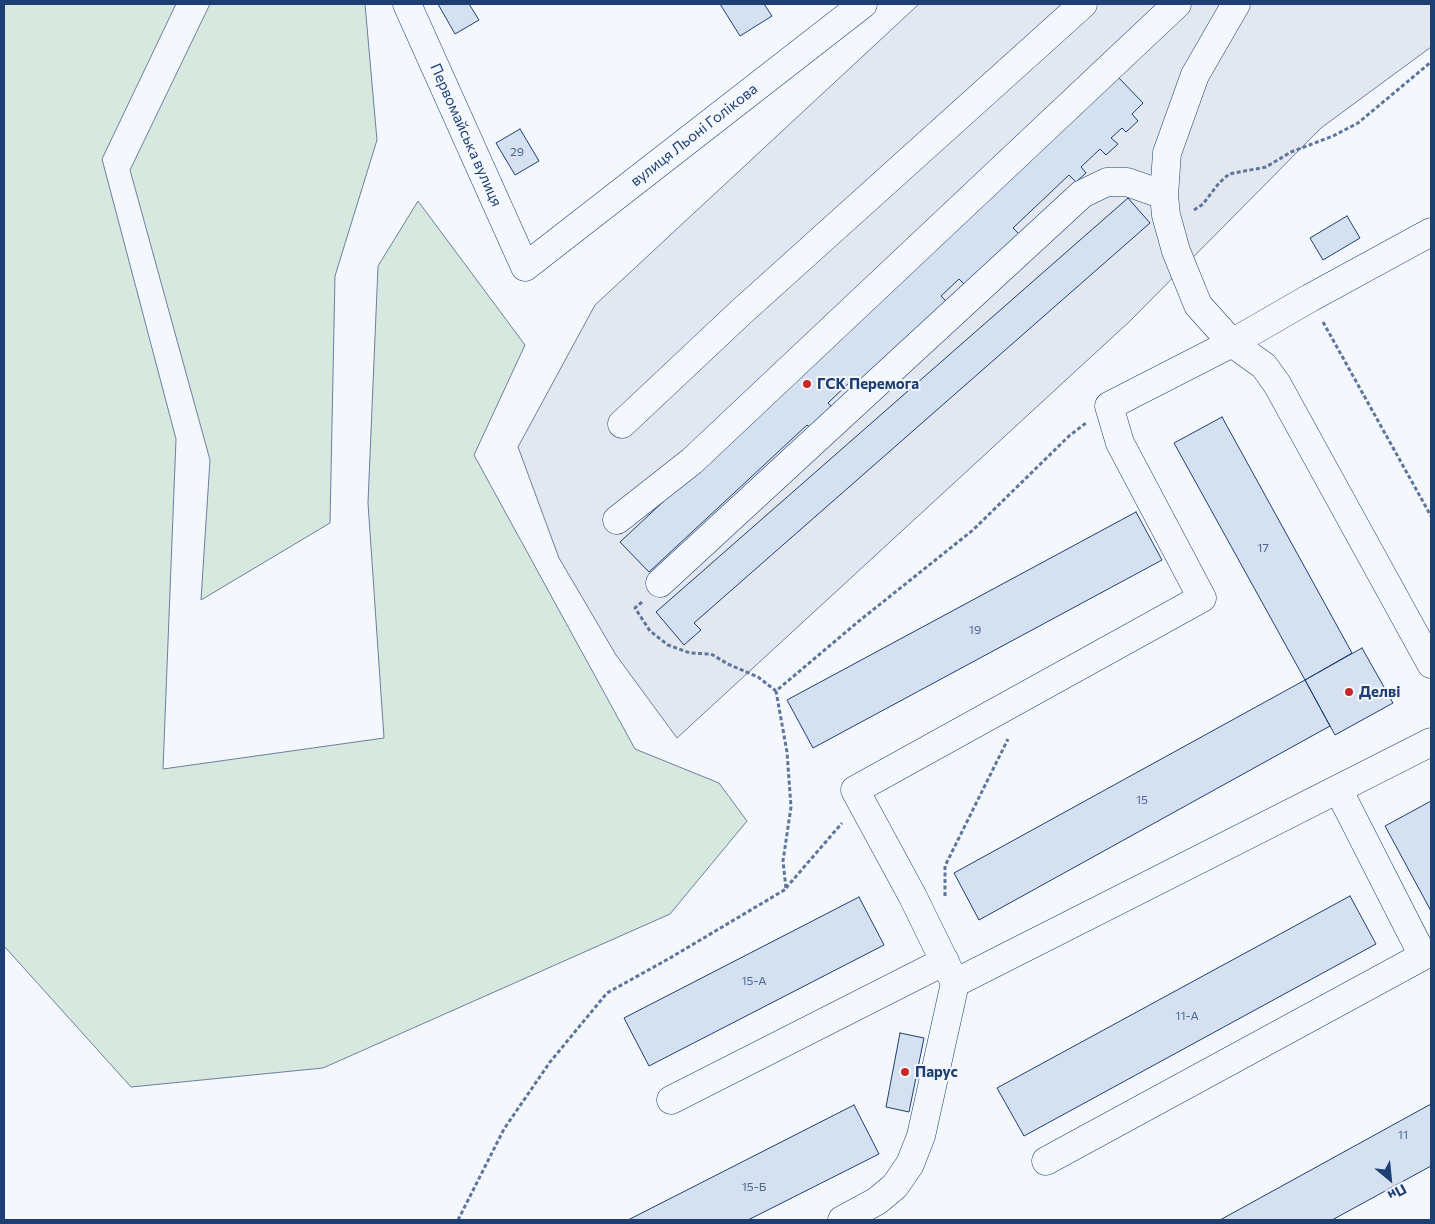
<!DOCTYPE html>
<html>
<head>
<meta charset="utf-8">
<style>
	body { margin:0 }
	#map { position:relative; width:1435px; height:1224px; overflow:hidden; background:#f4f7fb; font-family:Commissioner,sans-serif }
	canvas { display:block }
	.frame { position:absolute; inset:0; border:5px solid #1d3f73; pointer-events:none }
	.north { position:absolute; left:1365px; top:1154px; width:50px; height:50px; -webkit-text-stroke:4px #f4f7fb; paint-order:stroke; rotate:152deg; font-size:14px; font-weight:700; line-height:20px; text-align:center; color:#1d3f73 }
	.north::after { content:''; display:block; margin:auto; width:18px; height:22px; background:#1d3f73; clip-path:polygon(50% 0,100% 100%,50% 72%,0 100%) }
</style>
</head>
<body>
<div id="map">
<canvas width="1435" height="1224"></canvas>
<div class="frame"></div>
<div class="north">Пн</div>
</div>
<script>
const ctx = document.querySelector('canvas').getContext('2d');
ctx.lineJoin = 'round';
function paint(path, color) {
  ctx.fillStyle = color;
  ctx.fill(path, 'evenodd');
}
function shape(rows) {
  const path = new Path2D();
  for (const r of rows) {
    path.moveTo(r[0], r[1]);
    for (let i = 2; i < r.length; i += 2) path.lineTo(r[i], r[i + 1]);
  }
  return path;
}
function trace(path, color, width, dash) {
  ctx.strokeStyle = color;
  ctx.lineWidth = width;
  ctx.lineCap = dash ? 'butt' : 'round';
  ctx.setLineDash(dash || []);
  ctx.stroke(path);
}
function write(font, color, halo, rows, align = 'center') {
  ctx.font = font + ' Commissioner,sans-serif';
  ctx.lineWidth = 4;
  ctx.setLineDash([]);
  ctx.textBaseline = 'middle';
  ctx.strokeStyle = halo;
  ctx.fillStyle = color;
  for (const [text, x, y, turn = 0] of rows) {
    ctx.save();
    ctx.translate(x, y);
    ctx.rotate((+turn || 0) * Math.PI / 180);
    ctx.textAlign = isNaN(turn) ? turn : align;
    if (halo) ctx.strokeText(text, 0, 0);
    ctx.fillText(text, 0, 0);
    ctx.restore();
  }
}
const green = shape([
	[4,4,176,4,102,159,176,439,163,769,384,738,368,503,378,266,418,201,525,345,474,455,635,749,719,783,747,821,670,914,323,1068,131,1087,4,946,4,4],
	[210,4,365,4,377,140,335,276,330,523,201,600,210,460,130,170,210,4]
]);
const parking = shape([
	[919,4,1431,4,1431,47,1321,128,1130,321,677,738,616,655,559,558,518,447,595,305,919,4]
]);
const building = shape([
	[438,4,469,4,479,20,455,34,438,4],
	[720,4,764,4,772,16,740,36,720,4],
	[1118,77,1143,103,1132,114,1138,121,1126,132,1122,128,1111,138,1118,144,1106,155,1100,149,1081,167,1086,173,1076,182,1069,175,1013,228,1019,234,965,285,959,279,941,296,946,301,855,385,851,381,828,403,834,409,812,429,807,425,649,572,620,542,1118,77],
	[520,129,539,161,515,175,496,143,520,129],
	[1128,198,1150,223,694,623,701,630,684,645,656,612,1128,198],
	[1347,216,1360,238,1323,260,1310,238,1347,216],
	[1222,417,1352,653,1305,680,1174,443,1222,417],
	[1136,512,1162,560,813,748,787,700,1136,512],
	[1362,648,1393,703,1335,735,1305,680,1362,648],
	[1305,680,1330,726,979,920,954,873,1305,680],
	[1431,801,1431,911,1385,826,1431,801],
	[1350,896,1376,944,1024,1136,997,1088,1350,896],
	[859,897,884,945,649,1066,624,1018,859,897],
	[900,1033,924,1038,909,1112,886,1107,900,1033],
	[1431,1104,1431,1166,1332,1220,1220,1220,1431,1104],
	[854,1105,879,1154,748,1220,628,1220,854,1105]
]);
const path = shape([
	[1194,210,1203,204,1219,183,1229,174,1266,167,1291,152,1333,136,1358,123,1431,62],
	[1323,322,1431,516],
	[642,602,635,608,650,631,668,645,690,653,711,654,728,664,758,677,776,691],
	[786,888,842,823],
	[945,896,945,866,1008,739],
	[458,1220,504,1129,550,1062,607,993,670,958,786,889,783,861,791,807,787,752,776,691,859,621,973,530,1069,436,1086,423]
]);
const minor = shape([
	[407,4,525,267,863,4],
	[1236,4,1195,75,1167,153,1164,195,1166,215,1176,251,1198,305,1232,343,1264,366,1277,384,1431,664],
	[622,424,740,313,1083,4],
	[617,520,692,461,1177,4],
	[660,583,1082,194,1107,182,1127,182,1164,195],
	[955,983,913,897,855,790,1202,598,1120,443,1109,406,1232,343,1310,298,1431,232],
	[671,1100,945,961],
	[1046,1161,1423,956,1338,789],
	[842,1220,877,1201,895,1186,910,1164,921,1136,955,983,1431,742]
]);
const markers = [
	[807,384,5,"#c62828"],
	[1349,692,5,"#c62828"],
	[905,1072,5,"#c62828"]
];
const numberNames = [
	["29",517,152],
	["17",1263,548],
	["19",975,630],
	["15",1142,800],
	["15-А",754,981],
	["11-А",1187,1016],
	["11",1403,1135],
	["15-Б",754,1187]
];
const streetNames = [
	["Первомайська вулиця",466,135,66],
	["вулиця Льоні Голікова",694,135,-38]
];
const poiNames = [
	["ГСК Перемога",817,384],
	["Делві",1359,692],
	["Парус",915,1072]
];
paint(green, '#d7e8df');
trace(green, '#687fa3', 1);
paint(parking, '#e3e8f0');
trace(parking, '#687fa3', 1);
paint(building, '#d5e0f0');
trace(building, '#1d3f73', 1);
trace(minor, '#1d3f73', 29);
trace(path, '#5e769c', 3, [4, 2.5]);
trace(minor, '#f4f7fb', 28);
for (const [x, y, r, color] of markers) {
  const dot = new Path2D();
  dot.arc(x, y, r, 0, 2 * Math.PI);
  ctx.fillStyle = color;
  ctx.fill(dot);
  trace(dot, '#f4f7fb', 2);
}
write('12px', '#4b6792', null, numberNames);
write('15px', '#1d3f73', '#f4f7fb', streetNames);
write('bold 15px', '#1d3f73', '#f4f7fb', poiNames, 'left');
</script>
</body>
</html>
